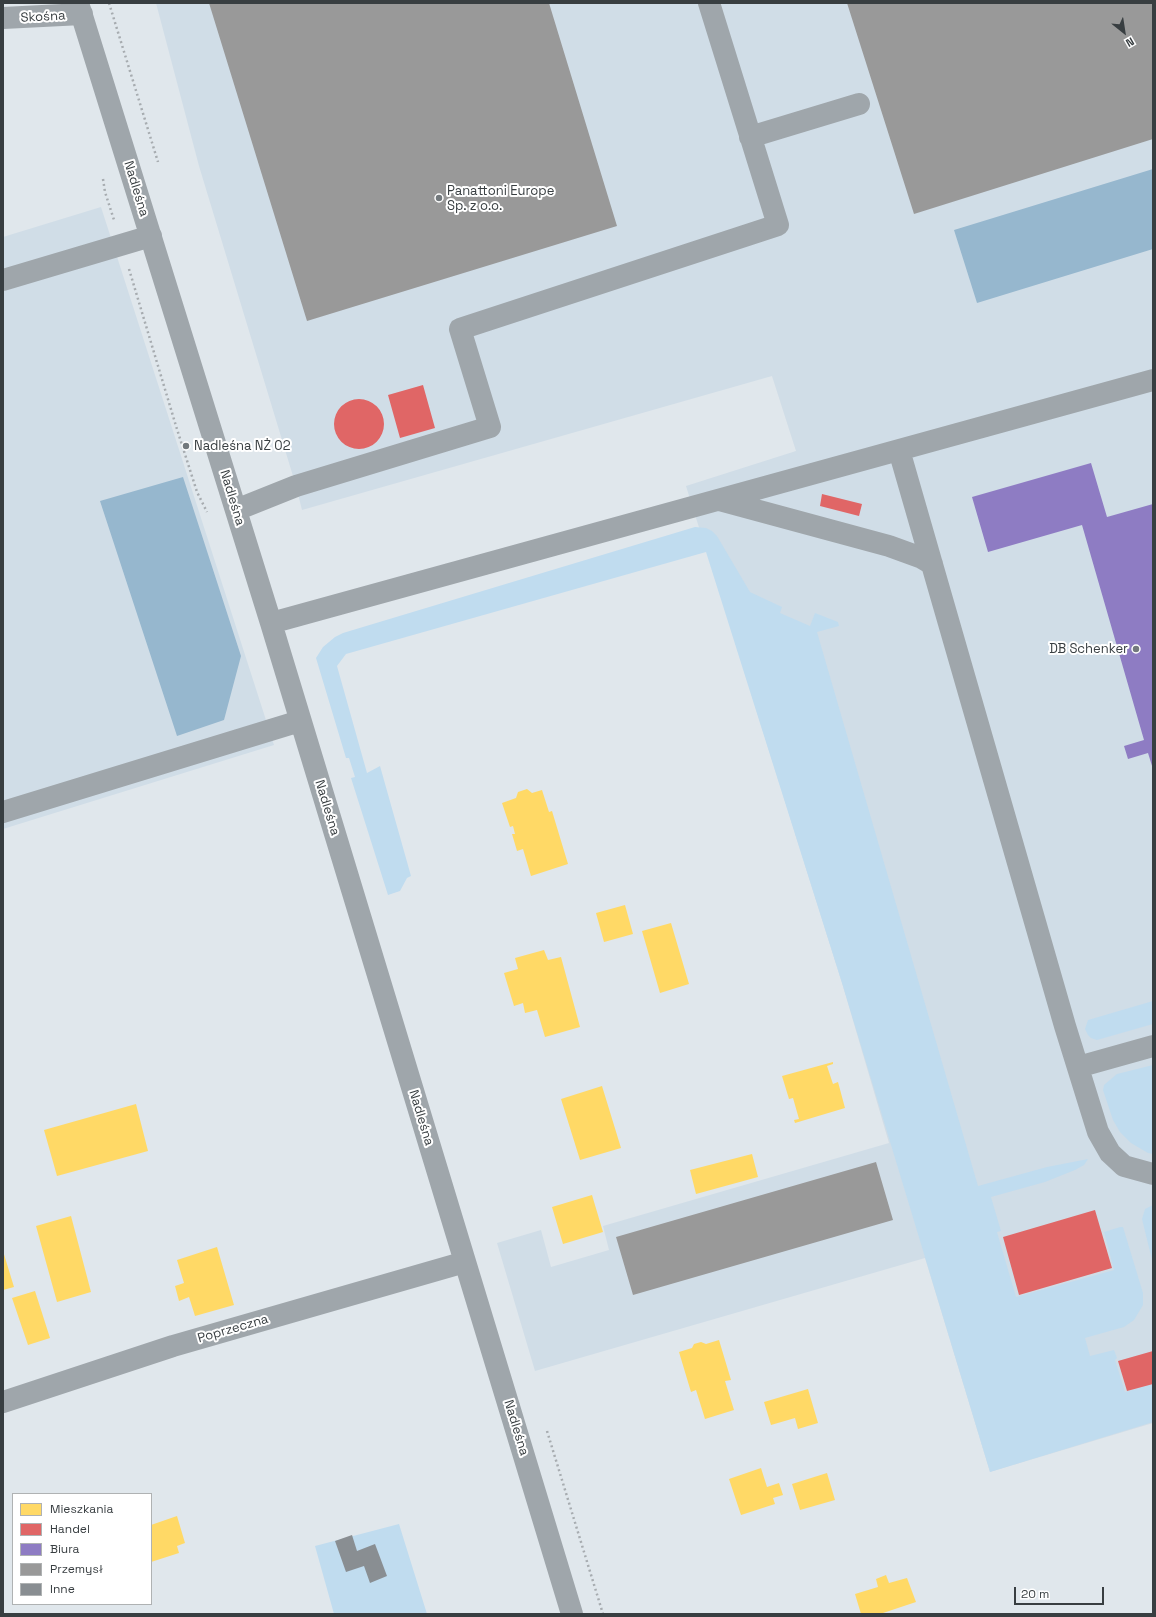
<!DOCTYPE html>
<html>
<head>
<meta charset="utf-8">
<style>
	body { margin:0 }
	#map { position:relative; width:1156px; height:1617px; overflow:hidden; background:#e0e7ec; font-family:"Space Grotesk",sans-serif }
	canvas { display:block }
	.frame { position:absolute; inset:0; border:4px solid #383e41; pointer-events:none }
	.legend { position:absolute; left:12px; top:1493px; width:140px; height:112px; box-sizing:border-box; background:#fff; border:1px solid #afb2b3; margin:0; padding:5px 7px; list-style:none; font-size:12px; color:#383e41 }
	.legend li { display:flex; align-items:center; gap:8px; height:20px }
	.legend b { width:20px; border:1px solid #afb2b3 }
	.north { position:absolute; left:1104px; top:12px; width:40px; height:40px; -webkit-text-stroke:3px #fff; paint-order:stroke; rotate:150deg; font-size:11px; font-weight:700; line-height:16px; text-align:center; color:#383e41 }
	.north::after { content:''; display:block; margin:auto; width:14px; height:18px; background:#383e41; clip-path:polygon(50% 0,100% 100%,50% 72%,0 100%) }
	.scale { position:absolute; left:1014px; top:1587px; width:90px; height:18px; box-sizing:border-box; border:2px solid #383e41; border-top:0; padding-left:5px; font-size:12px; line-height:14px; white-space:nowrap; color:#383e41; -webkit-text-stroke:3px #fff; paint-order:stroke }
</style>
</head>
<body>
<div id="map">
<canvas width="1156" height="1617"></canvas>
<div class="frame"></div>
<ul class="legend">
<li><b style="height:11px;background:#ffd966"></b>Mieszkania</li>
<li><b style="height:11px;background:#e06666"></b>Handel</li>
<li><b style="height:11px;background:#8e7cc3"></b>Biura</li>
<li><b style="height:11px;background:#999"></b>Przemysł</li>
<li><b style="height:11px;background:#898e92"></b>Inne</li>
</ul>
<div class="north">N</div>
<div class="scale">20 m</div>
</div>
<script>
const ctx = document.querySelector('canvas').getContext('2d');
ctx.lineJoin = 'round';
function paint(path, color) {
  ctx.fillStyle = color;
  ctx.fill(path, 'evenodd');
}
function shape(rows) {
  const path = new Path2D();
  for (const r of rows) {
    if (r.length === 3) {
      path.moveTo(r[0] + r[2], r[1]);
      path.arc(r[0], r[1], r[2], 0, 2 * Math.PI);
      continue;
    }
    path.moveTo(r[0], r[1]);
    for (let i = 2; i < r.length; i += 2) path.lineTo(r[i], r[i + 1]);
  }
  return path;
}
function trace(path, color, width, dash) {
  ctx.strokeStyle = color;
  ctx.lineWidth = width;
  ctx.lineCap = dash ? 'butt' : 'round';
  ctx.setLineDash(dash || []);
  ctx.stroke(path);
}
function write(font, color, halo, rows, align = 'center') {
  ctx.font = font + ' "Space Grotesk",sans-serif';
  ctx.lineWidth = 4;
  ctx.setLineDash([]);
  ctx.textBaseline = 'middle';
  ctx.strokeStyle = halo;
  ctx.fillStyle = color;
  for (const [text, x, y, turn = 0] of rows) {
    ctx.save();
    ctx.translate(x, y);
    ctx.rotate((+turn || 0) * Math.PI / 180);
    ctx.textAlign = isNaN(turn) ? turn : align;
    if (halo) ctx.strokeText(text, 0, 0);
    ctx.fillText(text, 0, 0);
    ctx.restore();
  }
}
const built = shape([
	[156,3,1153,3,1153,1423,990,1472,925,1258,535,1371,497,1243,541,1230,551,1267,609,1250,603,1226,889,1143,842,983,686,486,796,451,772,376,302,510,296,486,199,166],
	[101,207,274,745,3,829,3,237]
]);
const green = shape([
	[695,527,706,528,712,531,717,536,750,592,782,607,780,613,810,626,815,613,838,622,839,626,817,632,978,1186,1047,1167,1088,1159,1084,1165,1075,1170,1045,1182,991,1197,1001,1231,997,1232,1016,1297,1114,1270,1104,1232,1120,1227,1123,1227,1143,1293,1143,1305,1134,1320,1124,1327,1085,1338,1090,1356,1114,1350,1117,1358,1115,1360,1125,1392,1153,1384,1153,1422,990,1472,842,983,706,552,346,654,337,666,367,773,380,766,411,876,407,878,400,891,388,895,351,778,355,777,349,758,346,758,316,658,323,647,335,637,343,633],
	[1153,1001,1153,1024,1097,1040,1091,1038,1088,1035,1085,1029,1088,1020],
	[1153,1065,1153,1154,1148,1153,1131,1143,1120,1132,1113,1120,1103,1090,1104,1085,1117,1074],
	[1153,1205,1153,1264,1142,1219,1145,1209],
	[399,1524,427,1614,334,1614,315,1546]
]);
const water = shape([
	[1153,169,1153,249,977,303,954,230],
	[183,477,241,656,224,720,177,736,100,501]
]);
const homes = shape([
	[527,789,532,793,542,790,549,812,552,811,568,864,531,876,523,849,517,851,512,834,515,834,513,826,510,827,502,803,516,798,518,792],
	[625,905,633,934,604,942,596,913],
	[671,923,689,984,660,993,642,931],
	[544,950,548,960,561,957,580,1027,545,1037,537,1010,525,1013,523,1003,514,1006,504,973,518,969,515,958],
	[833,1062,833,1064,827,1066,833,1084,838,1082,845,1108,795,1123,794,1120,799,1119,793,1098,789,1099,782,1076],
	[602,1086,621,1148,580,1160,561,1099],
	[136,1104,148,1151,57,1176,44,1130],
	[752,1154,758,1177,696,1194,690,1170],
	[592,1195,603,1232,563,1244,552,1207],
	[71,1216,91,1292,57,1302,36,1226],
	[217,1247,234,1305,195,1316,189,1297,179,1301,175,1286,184,1283,177,1260],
	[3,1251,14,1287,3,1290],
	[35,1291,50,1338,28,1345,12,1298],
	[719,1340,731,1380,725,1381,734,1410,705,1419,696,1390,691,1392,679,1352,692,1348,694,1344,701,1342,706,1344],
	[808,1389,818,1423,798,1429,795,1418,771,1425,764,1402],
	[761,1468,767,1487,779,1483,783,1495,773,1498,775,1504,741,1515,729,1479],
	[827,1473,835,1500,800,1510,792,1484],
	[177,1516,185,1543,177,1546,179,1553,151,1562,151,1525],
	[886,1575,889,1583,907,1578,916,1602,880,1614,861,1614,855,1594,878,1587,876,1579]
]);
const shops = shape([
	[423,385,435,428,400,438,388,395],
	[359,424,25],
	[822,494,862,504,859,516,820,506],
	[1095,1210,1112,1268,1019,1295,1003,1237],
	[1153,1351,1153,1384,1127,1391,1118,1361]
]);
const offices = shape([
	[1091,463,1107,517,1153,504,1153,769,1148,753,1128,759,1124,746,1144,740,1082,525,988,552,972,497]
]);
const industry = shape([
	[209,3,549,3,617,226,307,321],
	[847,3,1153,3,1153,139,914,214],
	[876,1162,893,1220,633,1295,616,1237]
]);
const building = shape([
	[352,1535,357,1551,375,1544,387,1576,370,1583,364,1566,346,1572,335,1541]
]);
const path = shape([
	[109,3,158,162],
	[103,179,105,192,114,220],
	[129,269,176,426,197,492,207,512],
	[547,1431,603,1614]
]);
const minor = shape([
	[78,3,271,623,572,1614],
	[3,18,82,14],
	[750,137,859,104],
	[3,280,151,236],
	[899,450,1065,1026,1098,1132,1110,1153,1124,1166,1153,1174],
	[719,500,889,546,922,558,932,564],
	[236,510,296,486,490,427,460,329,778,225,709,3],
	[271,623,1153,380],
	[3,812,300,721],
	[1078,1067,1153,1046],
	[3,1402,173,1346,465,1262]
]);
const markers = [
	[439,198,4,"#73797d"],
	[186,446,4,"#73797d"],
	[1136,649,4,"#73797d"]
];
const streetNames = [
	["Skośna",43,17,-3],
	["Nadleśna",136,189,73],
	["Nadleśna",232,498,73],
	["Nadleśna",327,808,73],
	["Nadleśna",421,1118,73],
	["Poprzeczna",233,1329,-16],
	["Nadleśna",516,1428,73]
];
const poiNames = [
	["Panattoni Europe",447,191],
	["Sp. z o.o.",447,206],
	["Nadleśna NŻ 02",194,446],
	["DB Schenker",1128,649,"right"]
];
paint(built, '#d0dde7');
paint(green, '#c0dcef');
paint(water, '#96b7ce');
paint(homes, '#ffd966');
paint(shops, '#e06666');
paint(offices, '#8e7cc3');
paint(industry, '#999');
paint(building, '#898e92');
trace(path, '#a7acb0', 2.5, [2, 3]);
trace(minor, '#9fa6ab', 22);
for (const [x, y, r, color] of markers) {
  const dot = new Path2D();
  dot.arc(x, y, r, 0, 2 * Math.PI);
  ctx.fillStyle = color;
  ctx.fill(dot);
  trace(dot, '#fff', 1.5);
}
write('13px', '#383e41', '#fff', streetNames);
write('13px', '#383e41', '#fff', poiNames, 'left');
</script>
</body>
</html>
